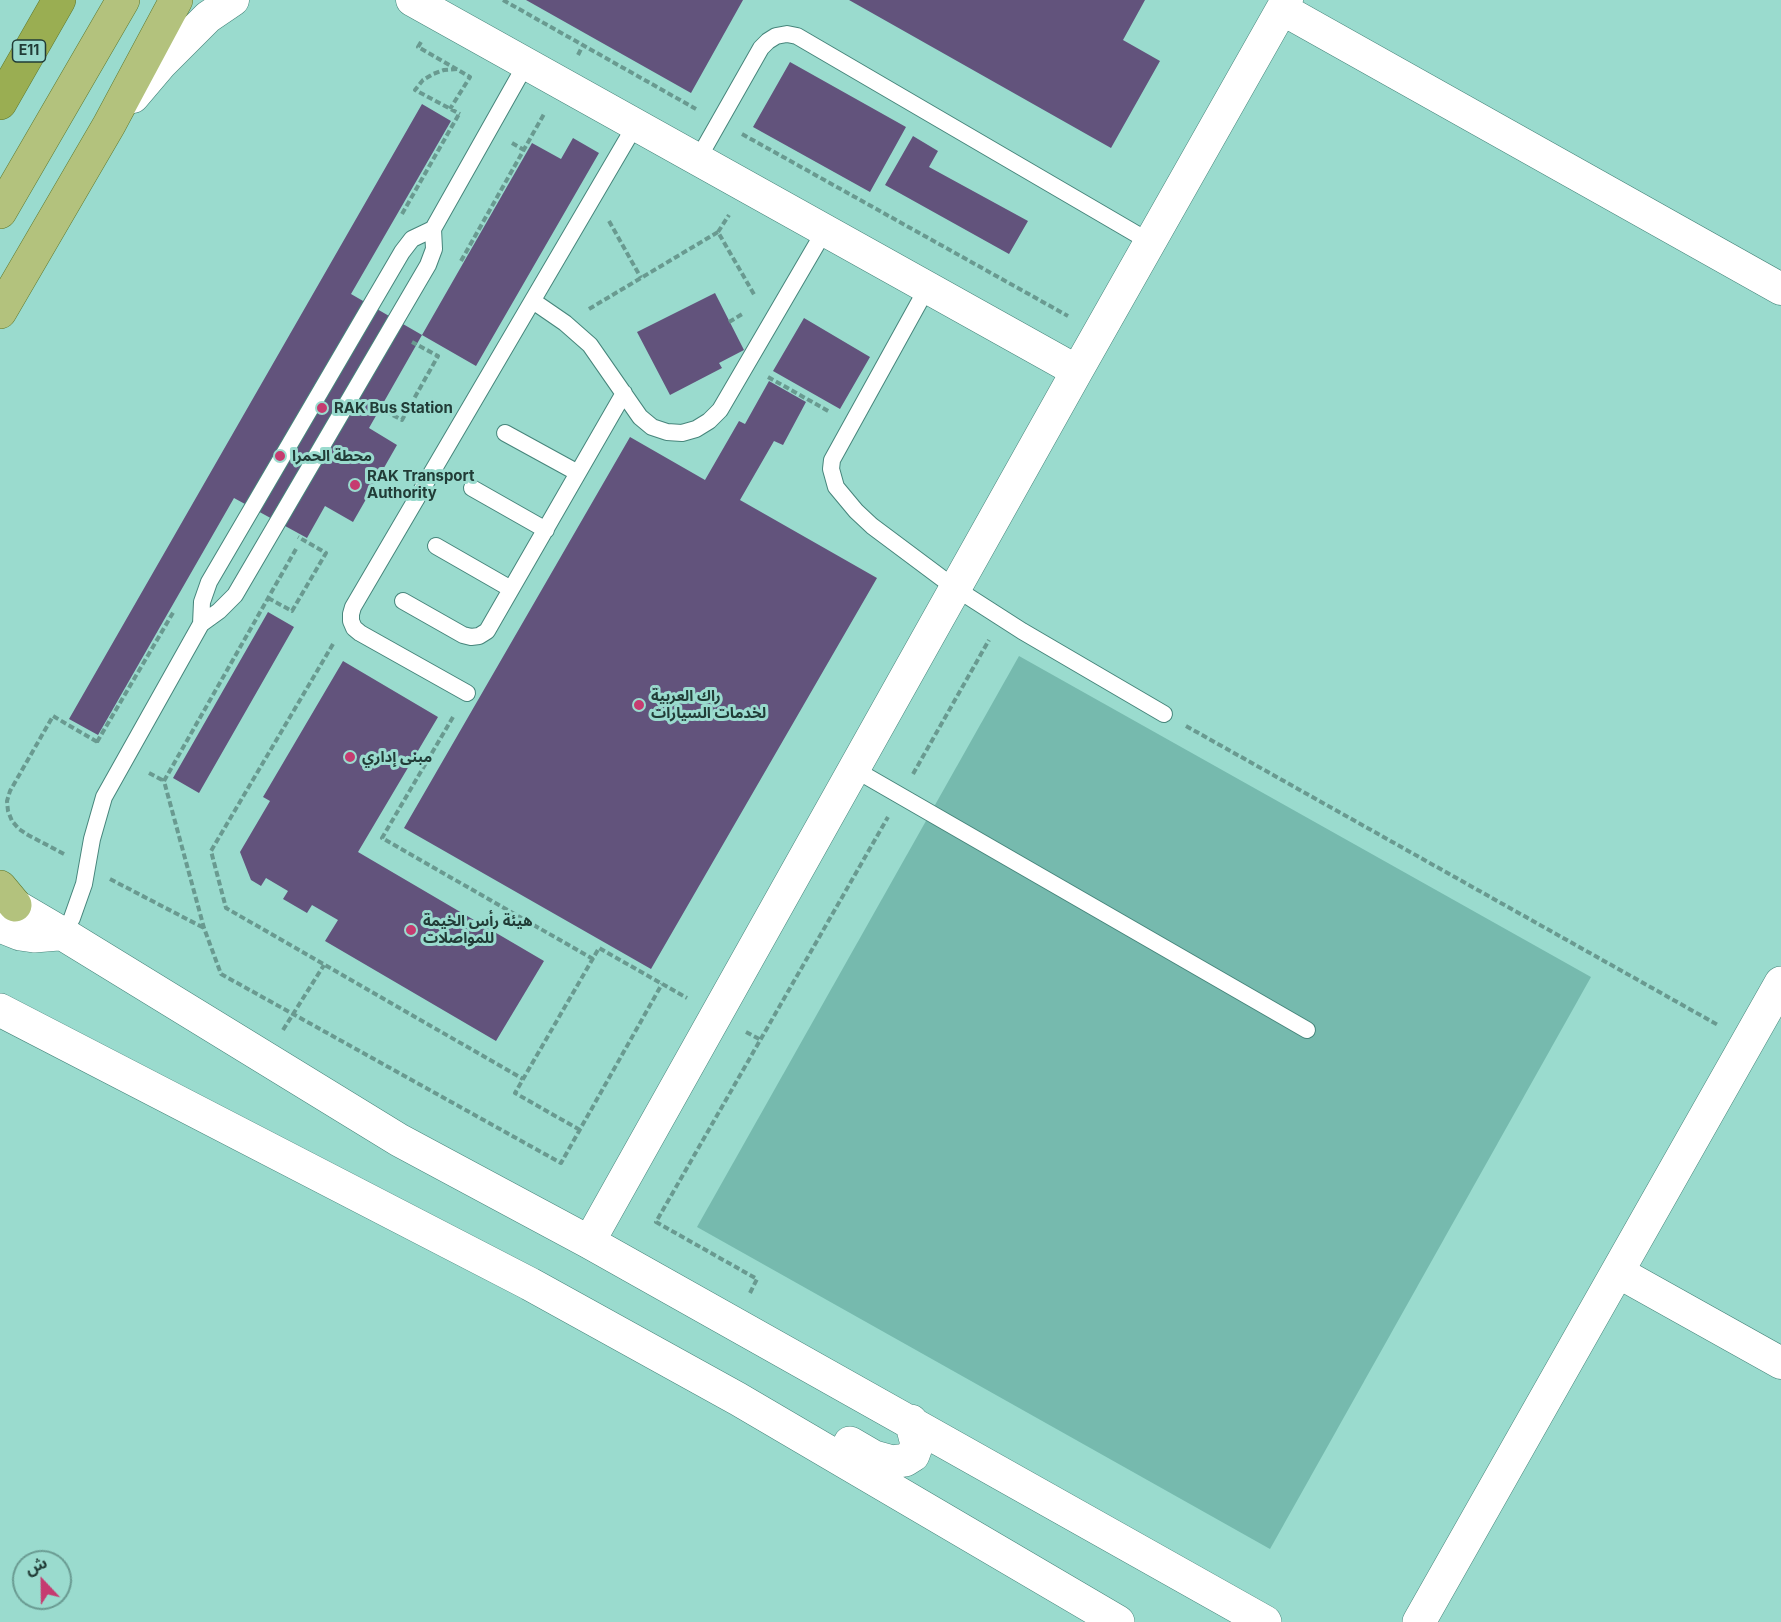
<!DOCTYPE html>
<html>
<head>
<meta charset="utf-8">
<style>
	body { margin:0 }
	#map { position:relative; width:1781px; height:1622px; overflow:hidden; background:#9adbce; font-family:Inter,"Noto Sans Arabic",sans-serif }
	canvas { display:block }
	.north { position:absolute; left:12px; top:1550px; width:60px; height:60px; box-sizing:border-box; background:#9adbce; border:2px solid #6a9b92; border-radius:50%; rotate:338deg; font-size:16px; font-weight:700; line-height:24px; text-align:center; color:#213c37 }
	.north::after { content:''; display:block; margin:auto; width:21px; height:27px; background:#c63b70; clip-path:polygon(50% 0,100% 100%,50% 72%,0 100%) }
</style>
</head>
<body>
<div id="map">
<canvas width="1781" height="1622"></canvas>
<div class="north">ش</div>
</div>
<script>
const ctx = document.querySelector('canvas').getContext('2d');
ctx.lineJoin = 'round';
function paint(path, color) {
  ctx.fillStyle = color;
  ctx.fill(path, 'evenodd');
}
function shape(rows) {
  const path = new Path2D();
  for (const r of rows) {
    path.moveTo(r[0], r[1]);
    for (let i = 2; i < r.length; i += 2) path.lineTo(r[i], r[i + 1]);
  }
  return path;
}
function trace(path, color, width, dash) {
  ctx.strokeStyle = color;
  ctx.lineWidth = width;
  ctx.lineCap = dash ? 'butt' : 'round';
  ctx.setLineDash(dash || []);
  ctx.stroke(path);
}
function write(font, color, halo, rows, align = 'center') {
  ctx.font = font + ' Inter,"Noto Sans Arabic",sans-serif';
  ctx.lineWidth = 6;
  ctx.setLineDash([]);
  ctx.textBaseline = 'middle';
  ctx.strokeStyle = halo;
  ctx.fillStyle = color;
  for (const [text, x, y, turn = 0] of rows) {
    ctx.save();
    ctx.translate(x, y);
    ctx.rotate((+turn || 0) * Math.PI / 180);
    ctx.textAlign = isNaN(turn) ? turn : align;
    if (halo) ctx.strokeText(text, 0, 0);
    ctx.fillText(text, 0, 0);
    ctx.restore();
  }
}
const green = shape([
	[1019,656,1591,977,1270,1549,697,1227]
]);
const building = shape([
	[526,0,743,0,691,93],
	[849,0,1145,0,1123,40,1160,61,1111,148],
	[790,62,906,127,870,192,753,127],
	[422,104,451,121,351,294,422,335,369,428,397,445,353,522,325,506,307,538,234,498,98,735,69,719],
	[913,136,938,151,929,167,1028,221,1009,254,885,185],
	[573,138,599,153,476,366,422,335,532,143,561,159],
	[715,293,744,350,719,363,722,368,670,395,637,332],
	[804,318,870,357,840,409,773,371],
	[769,381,806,402,783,445,774,441,740,500,877,578,651,969,404,828,630,437,705,480,739,421,745,424],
	[268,612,294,627,199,793,173,778],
	[343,661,438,717,358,852,544,961,496,1041,325,941,338,920,312,905,307,913,283,899,288,891,266,878,261,886,251,880,240,852,270,801,263,797]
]);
const path = shape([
	[503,0,696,109],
	[421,42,418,47,470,77,450,109],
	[578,55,583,45],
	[457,69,444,70,433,74,423,80,415,90,460,114],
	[742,134,1068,316],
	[512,143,524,150],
	[402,214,459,114],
	[609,221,641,278],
	[718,232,729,215],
	[461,261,544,114],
	[589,309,718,232,755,296],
	[729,322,744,313],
	[768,377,830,412],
	[377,407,402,420,438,356,412,342],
	[296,549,164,781,204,928,221,974,561,1163,662,984],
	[268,598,292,611,326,553,298,537],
	[333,644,211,851,226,908,523,1079],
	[453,717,382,838,593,959],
	[1186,726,1718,1025],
	[97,742,174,611],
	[149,773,164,781],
	[913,774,989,640],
	[64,854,28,835,19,829,12,821,8,811,7,801,10,791,53,716,99,743],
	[110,879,204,928],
	[283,1030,324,965],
	[746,1032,761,1040],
	[580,1130,515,1093,599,948,687,998],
	[750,1293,757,1279,656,1222,888,817]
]);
const service = shape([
	[698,159,761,48,768,41,776,36,787,34,797,36,1150,242],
	[927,288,832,460,831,469,836,487,856,511,872,526,955,588,1022,631,1164,714],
	[533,301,565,323,590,345,640,417,652,427,667,432,682,433,696,429,709,421,720,410,825,230],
	[505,433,578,473],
	[472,488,546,530],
	[436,546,511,589],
	[403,601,463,635,471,637,479,636,487,631,624,393],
	[201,624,202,602,209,582,402,252,412,239,433,229],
	[467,693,360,633,354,628,351,621,351,614,353,607,636,124],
	[854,769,1307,1030],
	[63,934,72,918,84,884,92,839,104,797,201,624,219,611,235,595,428,265,434,249,433,229,526,64]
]);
const minor = shape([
	[412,0,1077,371],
	[1282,9,1781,289],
	[133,97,161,64,208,17,233,0],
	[589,1242,1077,371,1287,0],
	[1618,1272,1781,1363]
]);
const tertiary = shape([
	[1419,1622,1781,983]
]);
const secondary = shape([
	[0,897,63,934,399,1140,589,1242,1265,1622],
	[0,926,20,934,34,936,58,934],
	[0,1010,530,1284,738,1399,1118,1622],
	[850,1443,874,1457,892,1462,905,1460,913,1455,917,1444,911,1421]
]);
const primary = shape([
	[0,212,123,0],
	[0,312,109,125,176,0],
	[0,887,15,905]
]);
const trunk = shape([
	[0,103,59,0]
]);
const markers = [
	[322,408,6,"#c63b70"],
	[280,456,6,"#c63b70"],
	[355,485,6,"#c63b70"],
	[639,705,6,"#c63b70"],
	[350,757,6,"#c63b70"],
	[411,930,6,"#c63b70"]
];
const shields = [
	[29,51,33]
];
const shieldNames = [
	["E11",29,51]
];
const poiNames = [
	["RAK Bus Station",334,408],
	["محطة الحمرا",292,456],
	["RAK Transport",367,476],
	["Authority",367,493],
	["راك العربية",651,696],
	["لخدمات السيارات",651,713],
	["مبنى إداري",362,757],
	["هيئة رأس الخيمة",423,921],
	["للمواصلات",423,938]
];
paint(green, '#76baae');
paint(building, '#62537c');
trace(service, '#46857b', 18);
trace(minor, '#46857b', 33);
trace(tertiary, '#46857b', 34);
trace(secondary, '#46857b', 34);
trace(primary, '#5f782d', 34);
trace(trunk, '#5f782d', 34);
trace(path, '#699a90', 4, [6, 3]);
trace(service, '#fff', 16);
trace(minor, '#fff', 32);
trace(tertiary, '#fff', 33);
trace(secondary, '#fff', 33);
trace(primary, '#b3c27d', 33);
trace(trunk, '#9aae52', 33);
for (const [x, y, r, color] of markers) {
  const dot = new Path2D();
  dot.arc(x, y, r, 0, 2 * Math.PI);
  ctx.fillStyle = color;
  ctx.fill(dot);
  trace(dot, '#9adbce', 2);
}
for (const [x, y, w] of shields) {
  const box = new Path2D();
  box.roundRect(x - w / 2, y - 11, w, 22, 4.5);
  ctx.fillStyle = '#9adbce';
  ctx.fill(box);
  trace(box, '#213c37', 1.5);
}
write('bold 14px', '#213c37', null, shieldNames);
write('bold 15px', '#213c37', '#9adbce', poiNames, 'left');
</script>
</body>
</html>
